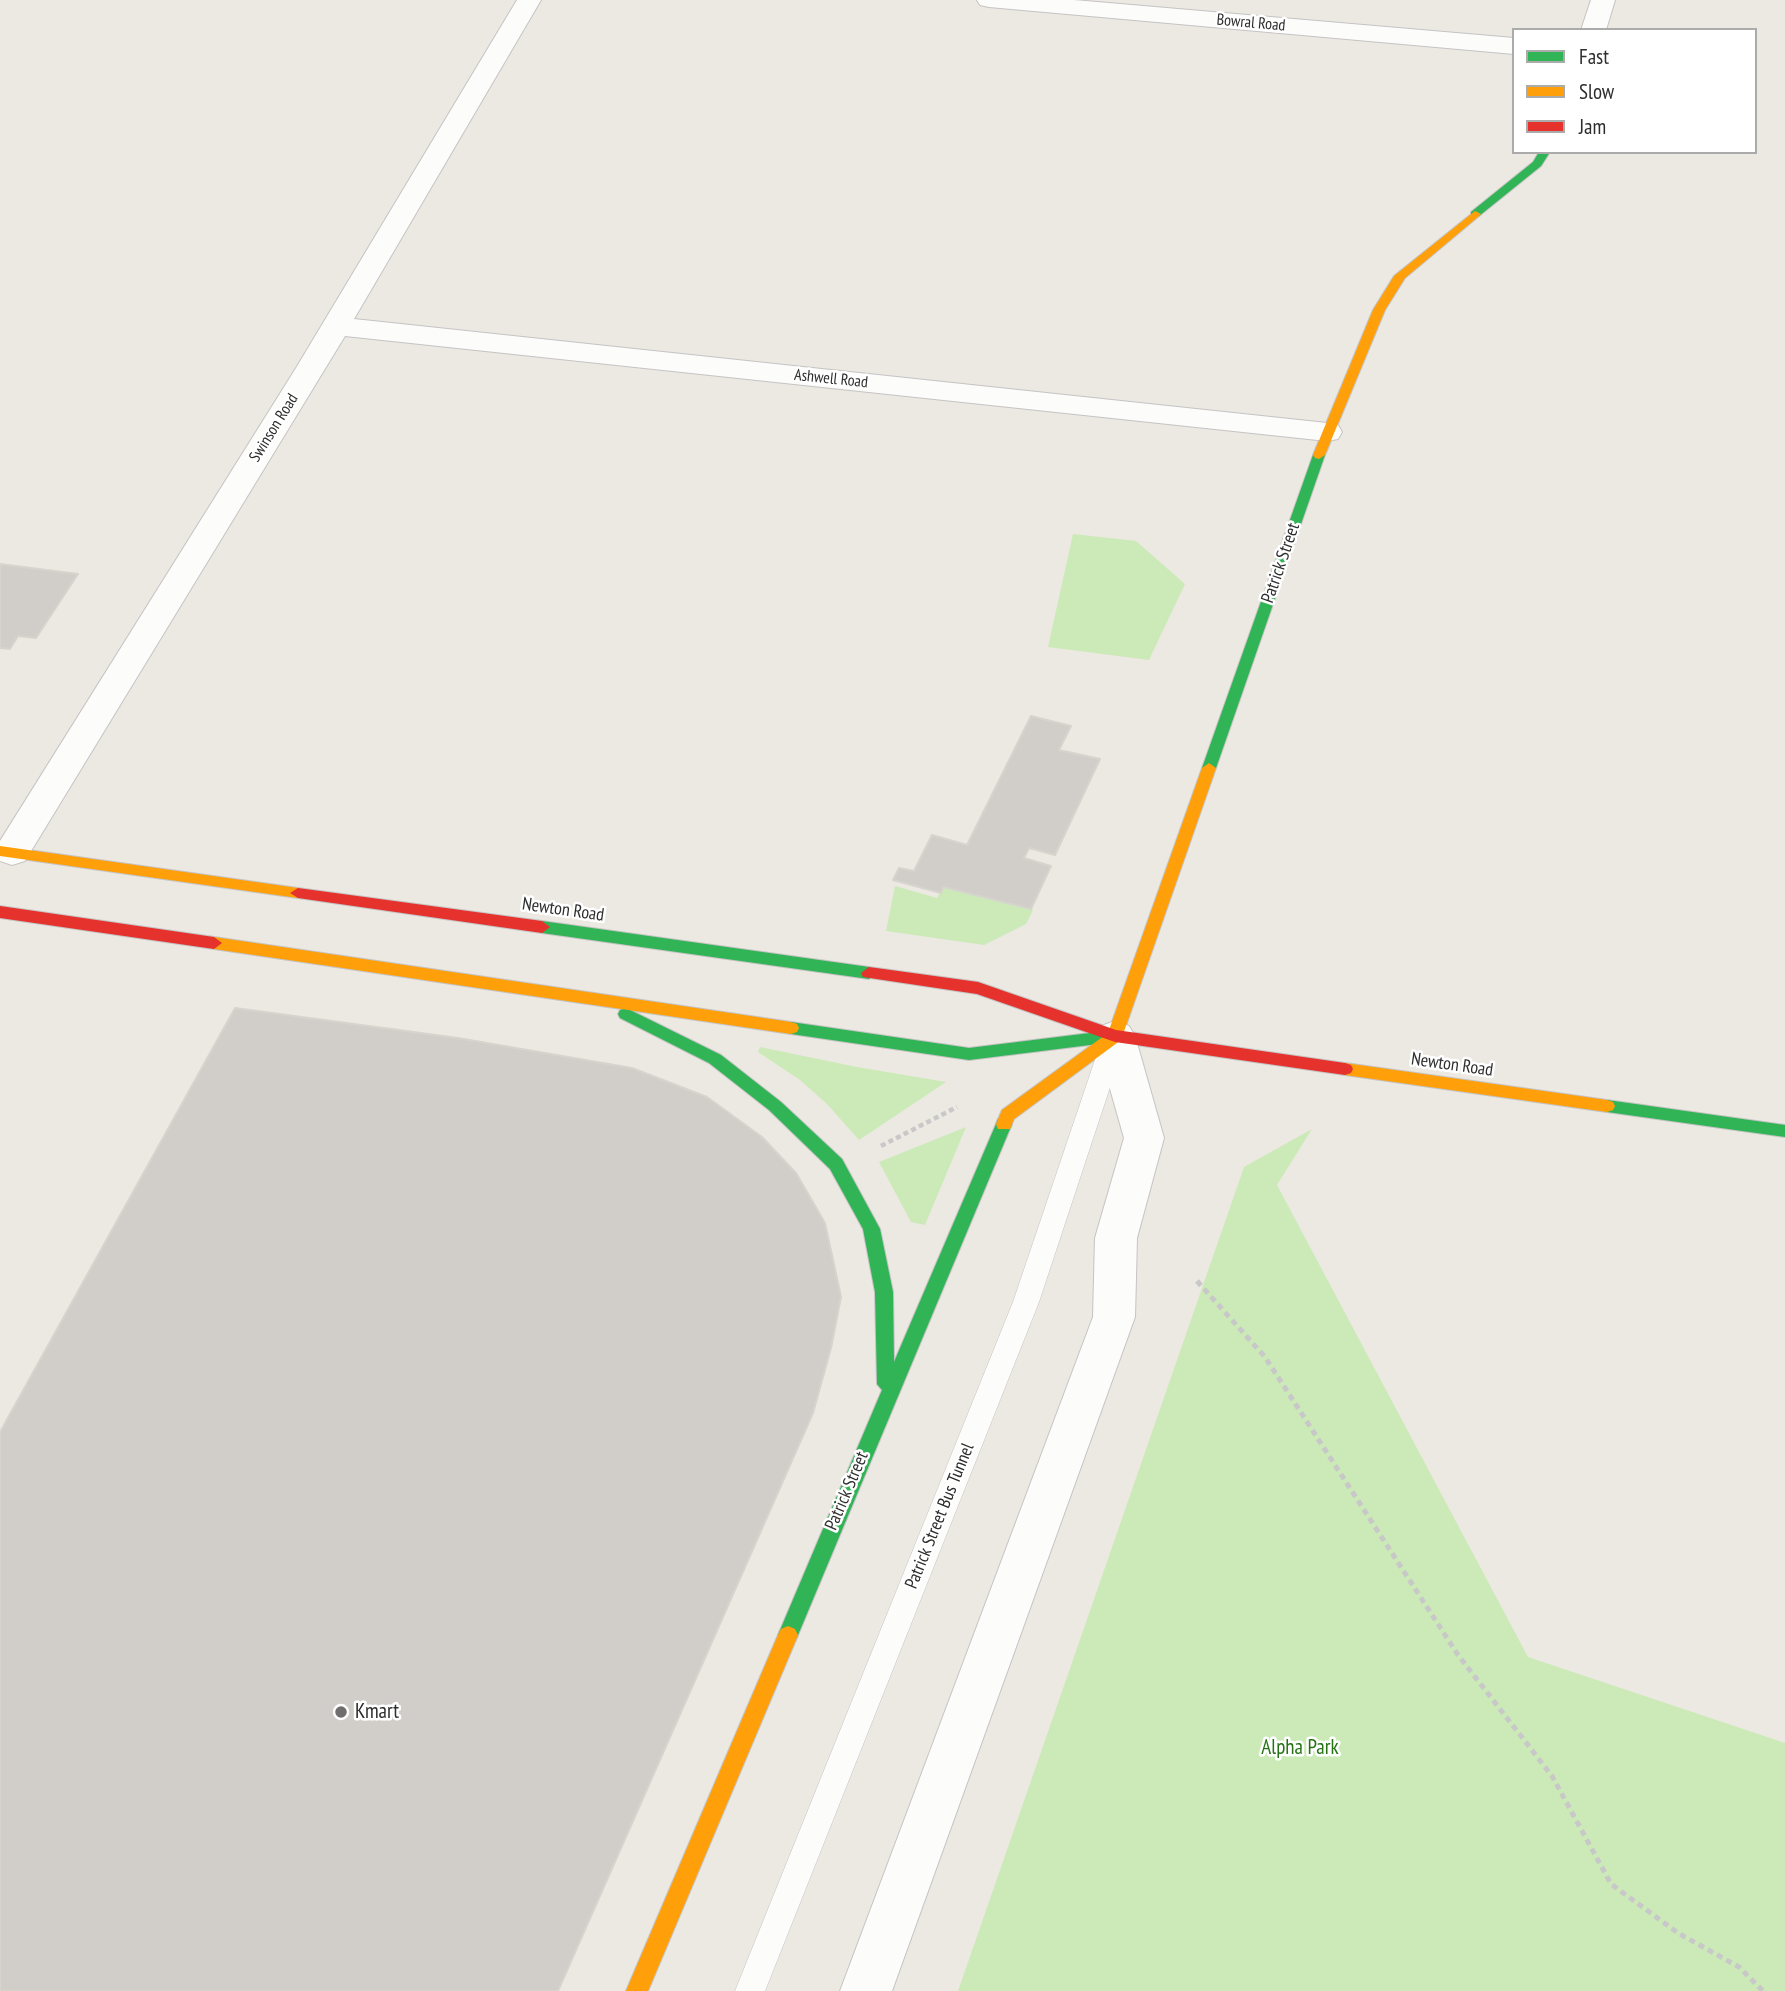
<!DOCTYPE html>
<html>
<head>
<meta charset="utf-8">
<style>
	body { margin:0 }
	#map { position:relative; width:1785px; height:1991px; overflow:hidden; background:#ece8e2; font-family:"PT Sans Narrow",sans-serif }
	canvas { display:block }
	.legend { position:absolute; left:1512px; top:28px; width:245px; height:126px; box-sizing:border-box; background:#fff; border:2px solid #ababab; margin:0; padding:9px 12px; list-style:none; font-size:21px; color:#2d2d2d }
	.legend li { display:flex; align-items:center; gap:14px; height:35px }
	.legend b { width:35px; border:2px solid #ababab }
</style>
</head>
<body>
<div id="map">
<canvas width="1785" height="1991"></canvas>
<ul class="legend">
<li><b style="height:9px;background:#30b455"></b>Fast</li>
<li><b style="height:9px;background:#ff9f0a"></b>Slow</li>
<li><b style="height:9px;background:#e5322d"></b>Jam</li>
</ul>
</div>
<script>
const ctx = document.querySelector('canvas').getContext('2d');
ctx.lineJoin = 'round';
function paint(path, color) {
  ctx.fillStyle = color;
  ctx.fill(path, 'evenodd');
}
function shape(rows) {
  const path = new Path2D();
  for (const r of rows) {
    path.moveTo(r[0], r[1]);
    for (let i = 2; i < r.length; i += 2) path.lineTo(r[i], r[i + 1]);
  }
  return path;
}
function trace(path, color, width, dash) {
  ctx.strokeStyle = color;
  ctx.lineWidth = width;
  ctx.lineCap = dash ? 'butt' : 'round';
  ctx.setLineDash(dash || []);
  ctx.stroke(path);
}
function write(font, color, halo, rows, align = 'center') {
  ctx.font = font + ' "PT Sans Narrow",sans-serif';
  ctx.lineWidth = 5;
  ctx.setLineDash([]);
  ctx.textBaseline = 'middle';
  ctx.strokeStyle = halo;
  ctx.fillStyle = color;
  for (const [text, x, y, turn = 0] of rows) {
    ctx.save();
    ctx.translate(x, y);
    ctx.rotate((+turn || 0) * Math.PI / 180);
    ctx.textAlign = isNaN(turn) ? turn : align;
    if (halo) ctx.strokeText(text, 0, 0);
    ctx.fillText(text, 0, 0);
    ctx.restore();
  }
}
const green = shape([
	[1073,534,1136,541,1185,584,1149,660,1048,647],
	[895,886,937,898,943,887,1033,910,1026,924,984,945,886,931],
	[760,1047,857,1067,946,1082,859,1140,827,1104,800,1080,758,1052],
	[966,1127,925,1225,911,1222,879,1162],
	[1312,1129,1277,1185,1528,1657,1785,1743,1785,1991,958,1991,1244,1167]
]);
const building = shape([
	[0,564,78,574,36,638,18,636,10,649,0,648,0,564],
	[1031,716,1071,726,1059,750,1100,759,1055,855,1029,848,1024,858,1051,866,1031,909,943,887,941,893,893,880,899,868,914,871,932,835,967,845,1031,716],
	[235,1008,458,1038,632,1068,707,1097,762,1137,796,1173,825,1223,841,1297,831,1348,813,1413,558,1991,0,1991,0,1432,235,1008]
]);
const pathFar1 = shape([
	[881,1146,957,1107]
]);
const path = shape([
	[1197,1281,1265,1357,1458,1655,1552,1776,1611,1884,1678,1933,1739,1967,1763,1991]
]);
const lane = shape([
	[1114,1030,1122,1033,1126,1039,1039,1302,765,1991,735,1991,1013,1302,1102,1039,1106,1033,1114,1030]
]);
const street = shape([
	[517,0,541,0,354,319,1327,423,1338,425,1342,432,1338,439,1327,441,345,336,25,861,12,865,0,861,0,841,296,368,517,0],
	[977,0,1074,0,1514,38,1514,54,989,7,980,5,977,0],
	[1591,0,1615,0,1606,30,1581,30,1591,0],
	[1115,1021,1129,1026,1135,1036,1164,1138,1137,1238,1135,1317,892,1991,840,1991,1093,1317,1095,1238,1124,1138,1095,1036,1101,1026,1115,1021]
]);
const fast = shape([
	[1539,152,1550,152,1541,166,1479,216,1471,216,1471,212,1533,162,1539,152],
	[1319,451,1325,455,1216,768,1209,773,1204,771,1202,768,1313,455,1319,451],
	[542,921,869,967,877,973,869,979,542,933,534,927,542,921],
	[626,1008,721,1055,781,1102,842,1159,880,1229,893,1292,894,1362,996,1124,998,1119,1004,1118,1010,1119,1012,1124,798,1635,795,1641,788,1644,781,1641,778,1635,882,1390,877,1384,875,1292,863,1229,830,1169,769,1110,709,1063,620,1018,618,1014,620,1010,626,1008],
	[791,1022,969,1048,1106,1031,1112,1033,1114,1037,1112,1041,1106,1043,969,1060,791,1034,785,1032,783,1028,785,1024,791,1022],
	[1607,1100,1785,1125,1785,1137,1607,1112,1601,1110,1599,1106,1601,1102,1607,1100]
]);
const slow = shape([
	[1475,211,1481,214,1479,216,1405,278,1385,310,1325,455,1319,459,1315,458,1313,455,1373,310,1394,276,1475,211],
	[1209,763,1216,768,1121,1040,1014,1119,1010,1129,998,1129,996,1124,1002,1110,1108,1033,1202,768,1209,763],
	[0,846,298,888,306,893,298,898,0,856,0,846],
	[214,937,791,1022,797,1024,799,1028,797,1032,791,1034,214,949,206,943,214,937],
	[1345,1063,1607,1100,1613,1102,1615,1106,1613,1110,1607,1112,1345,1075,1339,1073,1337,1069,1339,1065,1345,1063],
	[788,1626,795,1629,798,1635,648,1991,626,1991,778,1635,781,1629,788,1626]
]);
const jam = shape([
	[298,888,542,921,550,927,542,933,298,898,290,893,298,888],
	[0,906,214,937,222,943,214,949,0,918,0,906],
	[869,967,978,982,1116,1030,1345,1063,1351,1065,1353,1069,1351,1073,1345,1075,1115,1042,977,994,863,977,861,973,869,967]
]);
const markers = [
	[341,1712,7,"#706e6c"]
];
const farStreetnames = [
	["Bowral Road",1251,23,5],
	["Ashwell Road",831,379,6],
	["Swinson Road",274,428,-58]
];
const streetNames = [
	["Patrick Street",1281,563,-71],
	["Newton Road",563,910,8],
	["Newton Road",1452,1065,8],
	["Patrick Street",847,1491,-67],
	["Patrick Street Bus Tunnel",940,1516,-68]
];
const nearPoinames = [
	["Kmart",355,1712]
];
const nearParknames = [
	["Alpha Park",1300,1748]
];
paint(green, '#cceab8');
paint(building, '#d1cec9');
trace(building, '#d7d4ce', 2);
trace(lane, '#c5c4c4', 1);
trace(street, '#c5c4c4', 2);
trace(fast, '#c5c4c4', 2);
trace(slow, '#c5c4c4', 2);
trace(jam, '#c5c4c4', 2);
trace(pathFar1, '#c8c8c8', 4.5, [5, 3.5]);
trace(path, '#c8c8c8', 5, [6, 4.5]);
paint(lane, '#fcfcfb');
paint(street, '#fcfcfb');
paint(fast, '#30b455');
paint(slow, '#ff9f0a');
paint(jam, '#e5322d');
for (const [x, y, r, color] of markers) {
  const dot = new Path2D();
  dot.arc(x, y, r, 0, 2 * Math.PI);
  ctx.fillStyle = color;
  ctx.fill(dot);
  trace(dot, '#fff', 2.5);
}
write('16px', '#2d2d2d', '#fff', farStreetnames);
write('18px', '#2d2d2d', '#fff', streetNames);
write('21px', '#2d2d2d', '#fff', nearPoinames, 'left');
write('21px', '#257413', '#fff', nearParknames);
</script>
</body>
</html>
